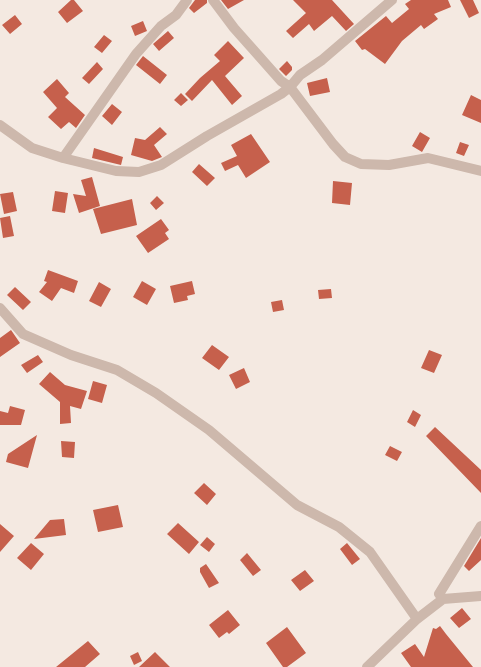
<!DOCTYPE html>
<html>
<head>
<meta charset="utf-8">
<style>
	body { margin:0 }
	canvas { display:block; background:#f4e9e1 }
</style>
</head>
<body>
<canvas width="481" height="667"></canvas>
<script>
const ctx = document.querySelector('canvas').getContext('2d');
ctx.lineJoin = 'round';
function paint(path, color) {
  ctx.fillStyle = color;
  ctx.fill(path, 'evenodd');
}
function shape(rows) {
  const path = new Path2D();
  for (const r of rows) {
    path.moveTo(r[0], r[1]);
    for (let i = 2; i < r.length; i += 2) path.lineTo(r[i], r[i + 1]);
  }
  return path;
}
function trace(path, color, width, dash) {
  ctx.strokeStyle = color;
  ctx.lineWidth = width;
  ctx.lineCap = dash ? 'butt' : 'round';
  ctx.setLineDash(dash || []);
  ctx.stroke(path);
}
const building = shape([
	[71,0,74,0,83,11,67,23,58,12],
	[195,0,207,0,207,3,194,13,189,8],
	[221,0,244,0,228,9],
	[293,0,332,0,354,24,346,31,332,16,314,31,309,24,293,38,286,31,306,13],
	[411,0,448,0,451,7,434,14,438,19,424,29,421,25,402,41,385,64,365,49,362,50,355,41,386,16,392,23,409,9,405,4],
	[460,0,473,0,479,13,469,18],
	[15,15,22,24,10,34,2,25],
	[143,21,147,31,135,36,131,26],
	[168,31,174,38,159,51,153,44],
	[104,35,112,41,102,53,94,47],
	[228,41,244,58,225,76,242,96,232,105,212,80,192,101,185,94,200,78,220,61,214,55],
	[143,56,167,75,160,84,136,65],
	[287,61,292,67,292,70,286,76,279,69],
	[97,62,103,69,89,84,82,78],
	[327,78,330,92,310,96,307,83],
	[57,79,69,93,65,97,85,115,76,128,69,122,61,129,48,117,57,108,43,92],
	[181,93,188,100,181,106,174,100],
	[471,95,481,100,481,123,462,115],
	[112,104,122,112,112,125,102,116],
	[160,127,167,134,154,145,162,157,152,161,131,155,135,138,145,140],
	[420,132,430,138,422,152,412,146],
	[251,134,270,162,246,178,238,165,225,171,221,163,237,156,231,145],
	[460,142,469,145,464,156,456,153],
	[94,148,123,157,121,165,92,158],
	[199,164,215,178,207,186,192,172],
	[92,177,100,206,79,213,73,194,86,196,81,180],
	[333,181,352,183,350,205,332,203],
	[55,191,68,193,65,213,52,211],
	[13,192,17,211,4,214,0,194],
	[157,196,164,203,156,210,150,203],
	[132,199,137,225,101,234,93,209],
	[10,216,14,236,3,238,0,218],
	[161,219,169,230,165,233,169,239,148,253,136,236],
	[48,270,78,281,74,293,61,288,52,301,39,292,47,282,44,281],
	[142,281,156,289,147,305,133,297],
	[192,281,195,294,187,296,188,300,174,303,170,286],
	[99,282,111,289,101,307,89,301],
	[15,287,31,302,23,310,7,295],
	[331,289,332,298,319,299,318,290],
	[282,300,284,310,273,312,271,302],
	[11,330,20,343,0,357,0,338],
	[212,345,229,357,219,370,202,358],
	[429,350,442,355,434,373,421,368],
	[38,355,43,362,27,373,21,365],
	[244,368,250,382,236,389,229,375],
	[50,372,65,385,87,391,81,409,70,406,71,423,60,424,60,402,39,384],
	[93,381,107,385,102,403,88,399],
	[10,406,25,410,21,425,0,425,0,411,8,413],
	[413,410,421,415,415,427,407,422],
	[435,427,481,470,481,493,426,436],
	[37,435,28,468,6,462,8,454],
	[61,441,75,442,74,458,62,457],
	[390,446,402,452,397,461,385,455],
	[204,483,216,494,207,505,194,493],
	[118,505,123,527,98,532,93,510],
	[64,519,66,535,34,539,50,520],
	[178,523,199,542,189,554,167,534],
	[0,524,14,536,0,552],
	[207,537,215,544,209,552,200,545],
	[481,538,481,560,469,571,464,566],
	[31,543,44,554,31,570,17,558],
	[347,543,360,559,352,565,340,549],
	[247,553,261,570,253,576,240,560],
	[206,564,219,583,209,588,200,572,200,568],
	[305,570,314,581,300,591,291,580],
	[462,608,471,619,459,628,450,618],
	[228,610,240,625,229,634,227,632,219,638,209,625],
	[440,626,446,634,473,667,411,667,401,653,415,644,424,657,433,628,436,629],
	[287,627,306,653,287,667,283,667,266,643],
	[88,641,100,654,85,667,56,667],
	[138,652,142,661,134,665,130,656],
	[155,652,170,667,139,667]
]);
const minor = shape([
	[213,0,234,28,258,55,281,81,290,87,300,75,322,60,392,0],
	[0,125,32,148,63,158,116,171,139,172,161,165,207,136,281,94,290,87,333,144,345,157,361,164,389,165,428,158,481,171],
	[63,158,136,54,161,26,176,15,187,0],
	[0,308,23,334,71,355,117,370,156,393,209,430,297,505,339,527,370,552,417,619],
	[443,599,439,594,481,526],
	[367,667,417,619,443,599,481,596]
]);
paint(building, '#c6604c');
trace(minor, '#cdb8ac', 10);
</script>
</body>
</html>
